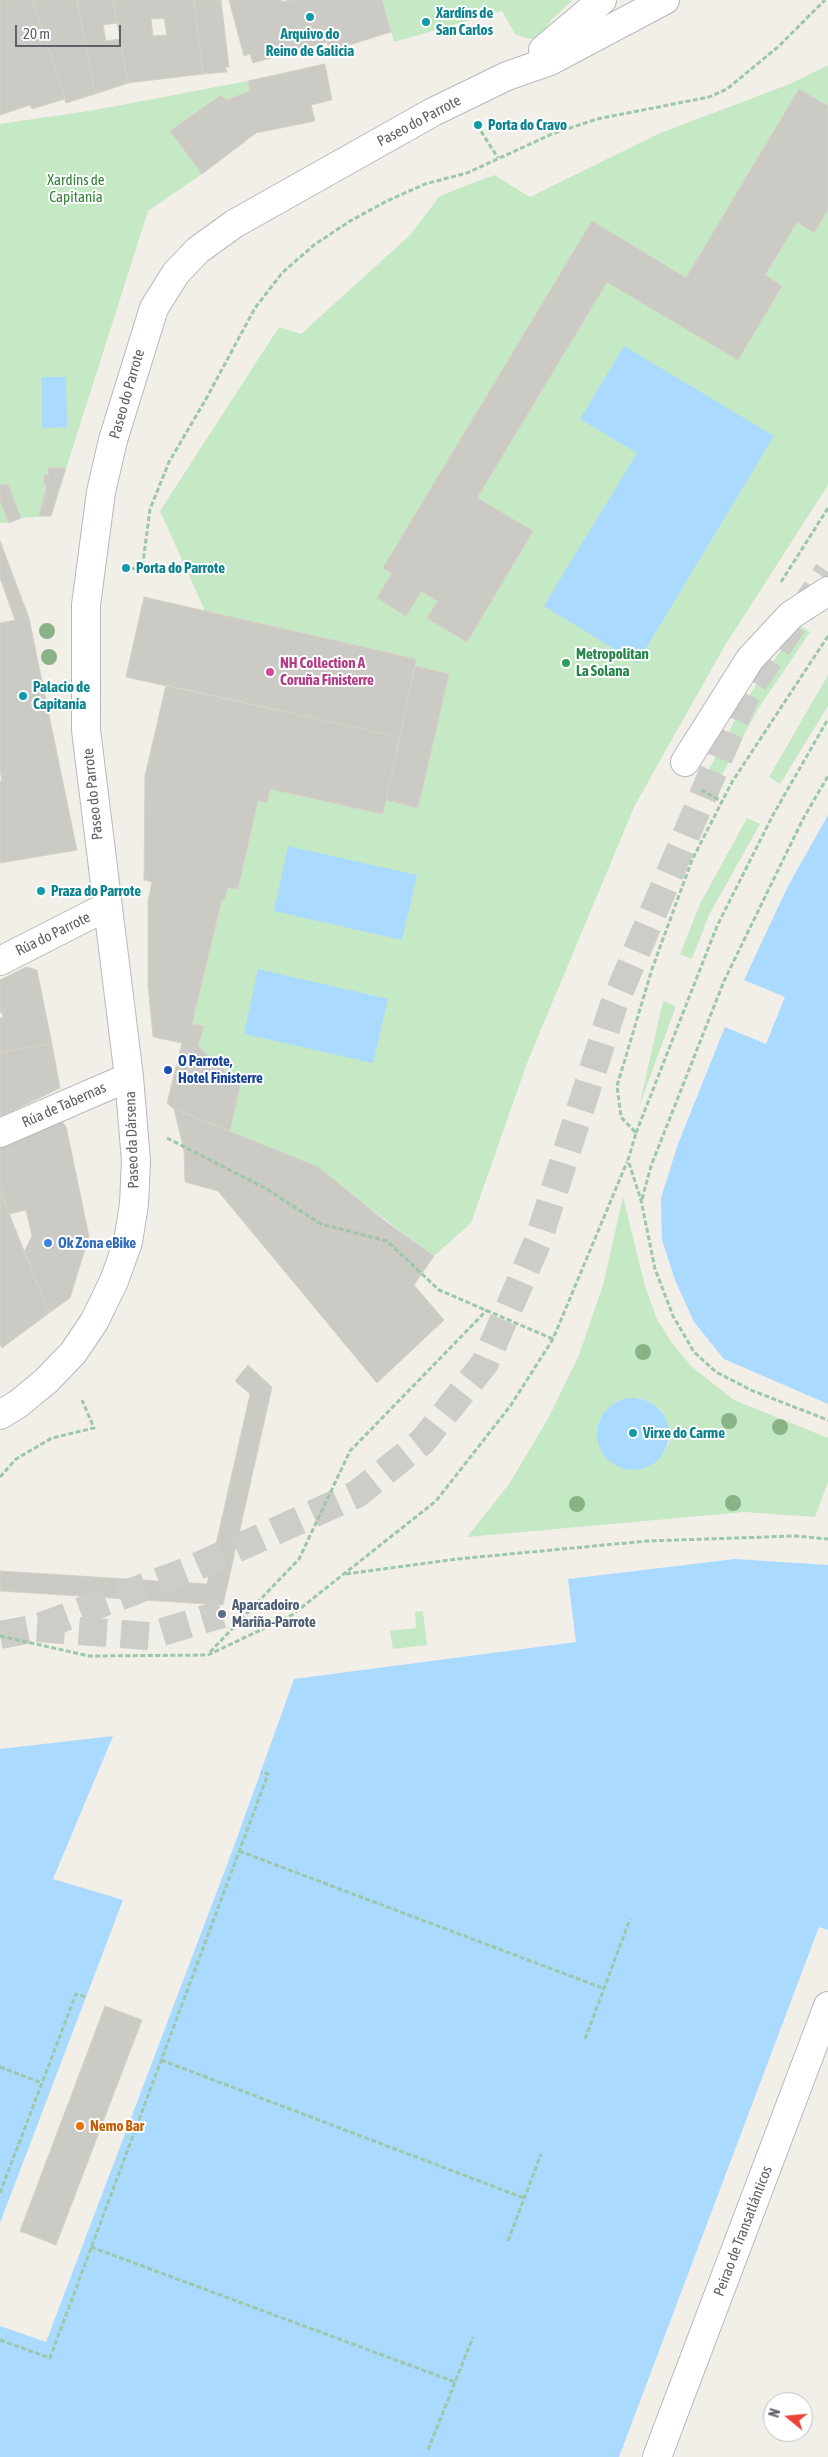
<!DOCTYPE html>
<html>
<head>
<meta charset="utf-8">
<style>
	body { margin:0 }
	#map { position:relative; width:828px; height:2457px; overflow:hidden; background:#f1efe8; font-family:"Asap Condensed",sans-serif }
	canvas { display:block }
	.north { position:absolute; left:763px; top:2392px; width:50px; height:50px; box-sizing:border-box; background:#fff; border:1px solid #bfc1c3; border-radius:50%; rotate:287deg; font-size:14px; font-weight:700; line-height:20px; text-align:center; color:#5f6368 }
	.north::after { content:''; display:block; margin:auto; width:18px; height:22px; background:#ea4335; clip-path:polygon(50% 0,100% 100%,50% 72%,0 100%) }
	.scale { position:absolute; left:15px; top:25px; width:106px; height:22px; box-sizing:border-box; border:2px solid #5f6368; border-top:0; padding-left:6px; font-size:15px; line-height:18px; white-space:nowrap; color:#5f6368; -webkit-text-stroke:4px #fff; paint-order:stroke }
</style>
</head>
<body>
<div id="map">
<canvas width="828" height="2457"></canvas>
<div class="north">N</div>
<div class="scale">20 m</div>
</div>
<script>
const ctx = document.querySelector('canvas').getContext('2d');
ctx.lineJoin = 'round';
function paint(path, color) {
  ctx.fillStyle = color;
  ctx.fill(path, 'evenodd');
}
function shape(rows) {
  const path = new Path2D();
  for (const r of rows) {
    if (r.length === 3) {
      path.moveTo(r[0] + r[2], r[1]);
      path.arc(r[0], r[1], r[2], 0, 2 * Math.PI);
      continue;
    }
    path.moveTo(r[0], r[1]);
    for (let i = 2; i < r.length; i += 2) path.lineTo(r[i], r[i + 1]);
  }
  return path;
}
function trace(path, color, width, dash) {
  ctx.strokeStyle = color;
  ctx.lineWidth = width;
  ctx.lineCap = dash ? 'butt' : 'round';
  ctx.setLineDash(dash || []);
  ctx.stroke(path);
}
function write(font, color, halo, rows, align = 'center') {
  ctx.font = font + ' "Asap Condensed",sans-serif';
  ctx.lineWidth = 4;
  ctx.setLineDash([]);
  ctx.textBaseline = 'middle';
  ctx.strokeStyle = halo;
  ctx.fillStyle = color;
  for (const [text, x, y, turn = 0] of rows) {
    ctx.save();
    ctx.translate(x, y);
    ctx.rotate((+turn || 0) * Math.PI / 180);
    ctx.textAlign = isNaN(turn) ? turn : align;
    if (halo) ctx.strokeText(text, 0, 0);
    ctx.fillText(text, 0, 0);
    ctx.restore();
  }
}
const green = shape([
	[382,0,573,0,551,20,545,33,539,37,530,39,515,34,502,11,394,42],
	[828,65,828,485,724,647,635,805,527,1063,471,1223,434,1256,351,1194,291,1157,230,1131,240,1086,198,1046,204,1026,192,1024,222,899,224,900,228,888,238,889,258,801,267,803,270,789,383,814,386,800,418,808,449,674,415,666,416,659,205,611,160,511,279,327,301,334,409,236,440,196,494,175,530,197,658,134,792,83],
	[248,81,250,91,226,100,221,95,170,131,202,174,148,211,51,516,21,518,9,523,0,523,0,124,95,110],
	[799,625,810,632,758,709,718,782,706,775,745,701],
	[828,675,828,706,780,784,769,777],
	[747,818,760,824,709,915,692,959,680,954,700,904],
	[663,1001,676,1006,639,1107],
	[623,1197,645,1286,657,1319,672,1343,692,1367,734,1400,828,1438,828,1482,815,1517,744,1512,467,1537,509,1484,549,1417,579,1355,603,1285],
	[639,1398,650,1402,660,1409,669,1431,669,1443,663,1454,597,1431,600,1420,606,1410],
	[423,1611,427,1645,393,1649,390,1631,416,1628,415,1612]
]);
const water = shape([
	[624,346,774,436,637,663,544,606,637,453,580,419],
	[42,377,66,377,67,427,42,428],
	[828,815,828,1404,724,1359,694,1322,675,1280,662,1240,661,1198,678,1144,725,1027,766,1044,785,997,744,980,788,886],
	[288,846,417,875,402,940,274,911],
	[258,969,388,999,373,1063,244,1034],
	[633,1434,36],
	[735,1559,828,1565,828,1930,819,1927,619,2457,0,2457,0,2326,46,2342,233,1849,294,1679,576,1642,568,1579],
	[113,1736,53,1879,123,1900,0,2223,0,1749]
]);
const building = shape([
	[0,0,33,0,65,99,32,109,30,105,0,115,0,0],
	[33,0,77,0,95,94,66,103,33,0],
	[77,0,113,0,117,23,103,25,106,41,120,39,128,83,95,94,77,0],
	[113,0,194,0,203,74,128,83,113,0],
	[164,18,167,35,153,36,151,19,164,18],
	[194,0,221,0,229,67,225,67,227,72,203,74,194,0],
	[229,0,282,0,282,2,290,0,382,0,391,32,330,51,327,42,253,63,250,54,244,56,229,0],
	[325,64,332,100,311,105,315,121,256,133,202,174,170,131,221,95,226,100,250,91,248,81,325,64],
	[799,89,828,106,828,209,814,233,797,222,765,275,782,286,738,360,607,282,477,498,533,531,467,642,427,618,438,601,421,591,406,616,377,598,392,573,383,568,592,221,686,278,799,89],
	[48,468,66,468,51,516,39,516,47,485,44,485,44,475,49,475,48,468],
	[8,484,21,518,9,523,0,501,0,485,8,484],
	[0,541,29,618,77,850,0,863,0,781,2,781,0,769,0,623,15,620,0,578,0,541],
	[144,597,416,659,400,737,126,677,144,597],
	[415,666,449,674,418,808,386,800,415,666],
	[166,685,400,737,383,814,270,789,267,803,258,801,238,889,228,888,224,900,222,899,192,1024,204,1026,198,1046,240,1086,230,1131,174,1109,167,1103,182,1043,153,1037,148,985,148,901,152,882,144,880,145,776,166,685],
	[26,967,37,970,52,1044,0,1052,0,1018,3,1017,2,1012,0,1013,0,980,26,967],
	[52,1044,60,1088,0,1117,0,1052,52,1044],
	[174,1109,318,1167,385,1221,434,1256,414,1285,444,1320,377,1383,218,1191,185,1182,184,1151,174,1109],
	[55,1122,62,1122,66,1126,89,1236,70,1298,49,1313,24,1252,32,1236,26,1210,9,1214,0,1191,0,1148,55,1122],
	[0,1191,49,1313,2,1348,0,1344,0,1191],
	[248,1365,272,1387,223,1605,0,1591,0,1571,207,1584,250,1394,235,1381,248,1365],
	[105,2006,142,2020,56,2245,20,2231,105,2006]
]);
const minorTunnel = shape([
	[37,1628,149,1636,222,1614]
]);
const majorTunnel = shape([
	[0,1635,37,1628,187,1571,357,1494,423,1441,485,1363,538,1241,613,1007,747,692,828,572]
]);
const path = shape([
	[477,125,498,158],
	[124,567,142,570,150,509,169,462,206,399,255,308,282,273,314,245,350,221,387,201,425,184,467,173,552,134,597,119,709,97,727,89,779,46,825,0],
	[781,582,828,508],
	[828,636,732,782,692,860,652,969,617,1086,621,1117,636,1133,628,1160,641,1200,655,1269,673,1316,694,1352,716,1372,753,1391,828,1420],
	[701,790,723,802],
	[636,1133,717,926,773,815,828,719],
	[167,1138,265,1188,321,1224,387,1241,439,1290,553,1339],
	[642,1199,651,1166,724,981,803,819,828,776],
	[0,1477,16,1459,52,1438,94,1428,82,1400],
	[346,1574,457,1559,647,1541,795,1536,828,1539],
	[0,1636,89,1656,208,1655,292,1615,436,1501,511,1405,553,1339,627,1162],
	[210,1652,299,1559,350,1451,487,1310],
	[239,1851,605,1989],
	[585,2039,630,1919],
	[161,2060,524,2198],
	[0,2067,42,2083],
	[0,2193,76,1994,86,1997],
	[508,2241,541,2154],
	[91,2247,455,2382],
	[0,2340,50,2358,268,1774,261,1772],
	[428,2450,473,2337]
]);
const minor = shape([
	[543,50,602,0],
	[685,762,750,659,791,615,828,591],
	[0,961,106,907],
	[0,1133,129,1077],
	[0,1415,18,1404,46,1381,73,1353,94,1322,114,1281,128,1242,134,1204,136,1161,129,1077,86,730,86,605,101,492,113,440,154,308,176,273,198,250,234,224,433,112,507,76,550,61,665,0],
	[657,2457,828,2006]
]);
const trees = [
	[47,631],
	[49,657],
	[643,1352],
	[729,1421],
	[780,1427],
	[733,1503],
	[577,1504]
];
const markers = [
	[310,17,5,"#0f9aa8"],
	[426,22,5,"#0f9aa8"],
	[478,125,5,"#0f9aa8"],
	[126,568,5,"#0f9aa8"],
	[566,663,5,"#2e9e5b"],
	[270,672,5,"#d1479c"],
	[23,696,5,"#0f9aa8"],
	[41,891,5,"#0f9aa8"],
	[168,1070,5,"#1a4fb4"],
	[48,1243,5,"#3f7fe0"],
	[633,1433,5,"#0f9aa8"],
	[222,1614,5,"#5c6f8a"],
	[80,2126,5,"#e8710a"]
];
const cultureNames = [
	["Xardíns de",436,13],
	["San Carlos",436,30],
	["Arquivo do",310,34,"center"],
	["Reino de Galicia",310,51,"center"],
	["Porta do Cravo",488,125],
	["Porta do Parrote",136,568],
	["Palacio de",33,687],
	["Capitanía",33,704],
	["Praza do Parrote",51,891],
	["Virxe do Carme",643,1433]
];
const streetNames = [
	["Paseo do Parrote",419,121,-28],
	["Paseo do Parrote",127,394,-74],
	["Paseo do Parrote",93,794,-96],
	["Rúa do Parrote",53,934,-26],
	["Rúa de Tabernas",64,1105,-24],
	["Paseo da Dársena",132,1140,-92],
	["Peirao de Transatlánticos",743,2231,-69]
];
const parkNames = [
	["Xardíns de",76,180],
	["Capitanía",76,197]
];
const leisureNames = [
	["Metropolitan",576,654],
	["La Solana",576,671]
];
const hotelNames = [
	["NH Collection A",280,663],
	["Coruña Finisterre",280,680]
];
const transitNames = [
	["O Parrote,",178,1061],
	["Hotel Finisterre",178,1078]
];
const shopNames = [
	["Ok Zona eBike",58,1243]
];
const serviceNames = [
	["Aparcadoiro",232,1605],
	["Mariña-Parrote",232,1622]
];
const foodNames = [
	["Nemo Bar",90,2126]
];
paint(green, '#c5e8c5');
paint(water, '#aadaff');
paint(building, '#cccac5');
trace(building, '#d6d1c6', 1);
trace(minorTunnel, '#ccccc8', 28, [28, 14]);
trace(majorTunnel, '#ccccc8', 28, [28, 14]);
trace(minor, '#b5b8bc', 30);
trace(path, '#9cc7a9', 3, [5, 2.5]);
trace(minor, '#fff', 28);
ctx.fillStyle = '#89b387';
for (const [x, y] of trees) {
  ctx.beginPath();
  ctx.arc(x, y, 8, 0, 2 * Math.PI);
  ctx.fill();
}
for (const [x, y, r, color] of markers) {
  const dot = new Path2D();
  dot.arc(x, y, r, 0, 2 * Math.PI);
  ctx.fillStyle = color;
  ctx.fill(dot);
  trace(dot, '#fff', 2);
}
write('bold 15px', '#0d838f', '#fff', cultureNames, 'left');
write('15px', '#5f6368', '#fff', streetNames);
write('15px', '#348238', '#fff', parkNames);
write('bold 15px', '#27864d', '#fff', leisureNames, 'left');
write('bold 15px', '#b23c85', '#fff', hotelNames, 'left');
write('bold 15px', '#164399', '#fff', transitNames, 'left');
write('bold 15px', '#366cbe', '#fff', shopNames, 'left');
write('bold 15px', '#4e5e75', '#fff', serviceNames, 'left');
write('bold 15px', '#c56008', '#fff', foodNames, 'left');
</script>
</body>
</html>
